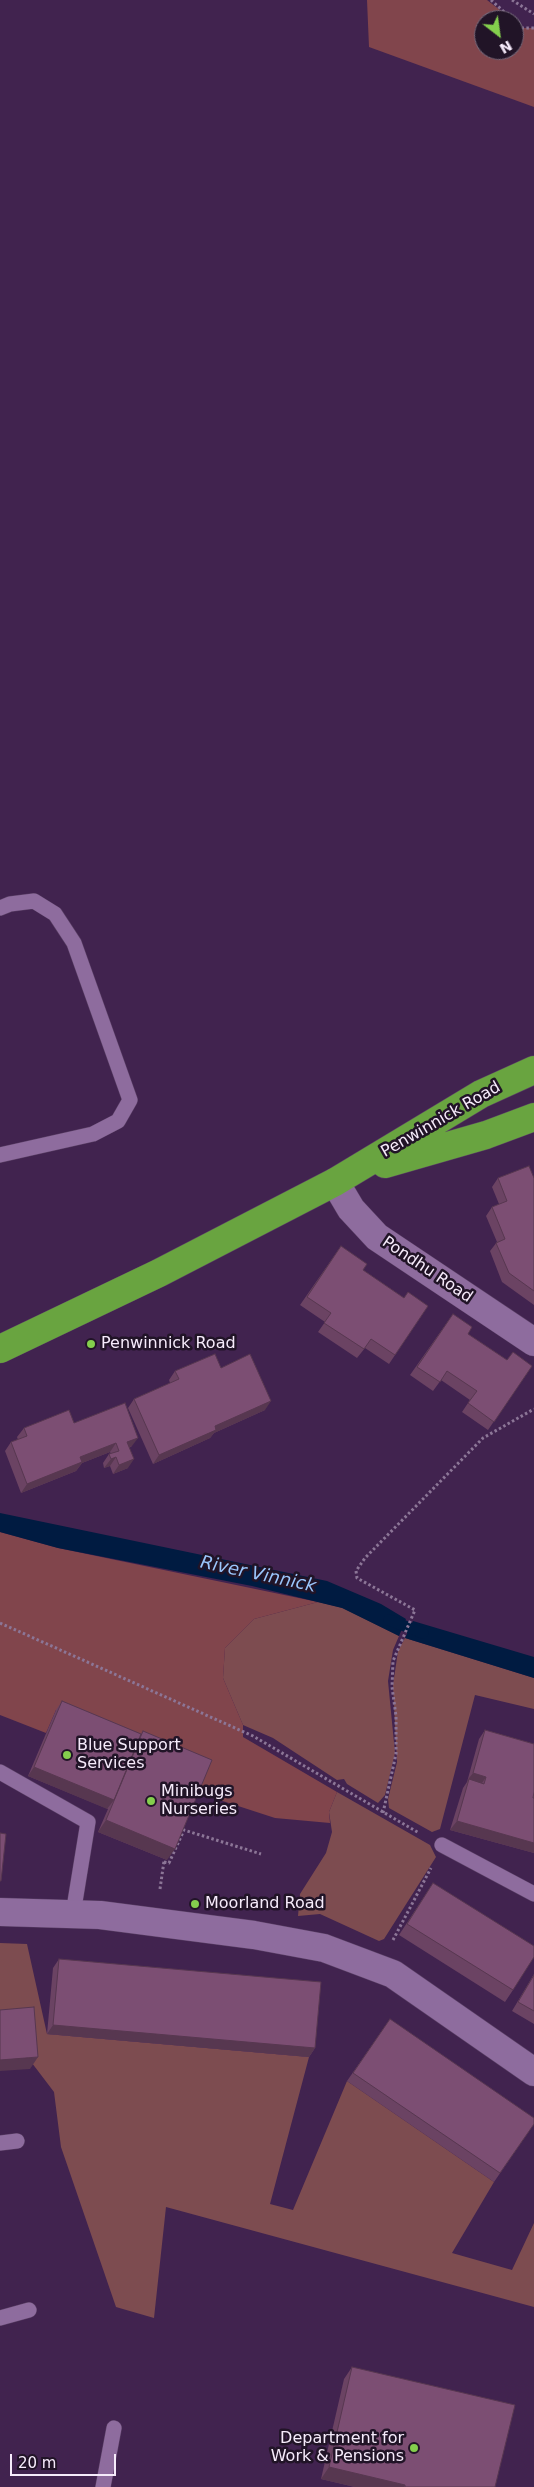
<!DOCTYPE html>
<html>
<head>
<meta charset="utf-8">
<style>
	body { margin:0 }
	#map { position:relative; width:534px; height:2487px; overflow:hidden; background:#41234f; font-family:"DejaVu Sans",sans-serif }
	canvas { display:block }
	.north { position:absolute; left:474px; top:10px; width:50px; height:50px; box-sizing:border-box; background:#211427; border:1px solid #766a7c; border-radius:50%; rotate:150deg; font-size:14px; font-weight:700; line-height:20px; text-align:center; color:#f6ebfb }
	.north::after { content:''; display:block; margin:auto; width:18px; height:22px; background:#84cf4d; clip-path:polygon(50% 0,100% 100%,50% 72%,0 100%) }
	.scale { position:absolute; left:10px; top:2454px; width:106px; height:22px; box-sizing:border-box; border:2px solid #f6ebfb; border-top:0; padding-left:6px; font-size:15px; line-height:18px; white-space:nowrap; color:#f6ebfb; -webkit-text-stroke:4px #211427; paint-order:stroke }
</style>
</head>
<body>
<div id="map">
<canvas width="534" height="2487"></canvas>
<div class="north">N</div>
<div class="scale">20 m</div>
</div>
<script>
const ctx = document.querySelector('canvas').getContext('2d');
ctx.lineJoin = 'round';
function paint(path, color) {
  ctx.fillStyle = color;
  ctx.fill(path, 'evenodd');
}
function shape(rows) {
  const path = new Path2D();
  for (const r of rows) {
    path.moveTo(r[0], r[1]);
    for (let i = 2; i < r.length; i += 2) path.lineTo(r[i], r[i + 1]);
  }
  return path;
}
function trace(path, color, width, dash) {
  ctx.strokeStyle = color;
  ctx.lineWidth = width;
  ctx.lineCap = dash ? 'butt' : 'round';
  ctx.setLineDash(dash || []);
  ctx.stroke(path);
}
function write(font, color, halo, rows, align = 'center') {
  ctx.font = font + ' "DejaVu Sans",sans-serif';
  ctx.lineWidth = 5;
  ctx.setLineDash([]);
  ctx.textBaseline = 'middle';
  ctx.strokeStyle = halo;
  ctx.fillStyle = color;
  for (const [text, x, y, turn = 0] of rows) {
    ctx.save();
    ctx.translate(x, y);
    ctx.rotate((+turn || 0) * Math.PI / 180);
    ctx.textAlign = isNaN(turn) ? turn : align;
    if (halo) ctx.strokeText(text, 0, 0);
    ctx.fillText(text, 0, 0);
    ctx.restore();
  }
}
const green = shape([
	[318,1602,343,1608,399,1636,393,1650,388,1681,395,1753,385,1795,378,1803,347,1784,344,1779,337,1780,273,1738,243,1725,223,1678,225,1648,254,1619],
	[405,1638,534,1678,534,1709,475,1695,440,1829,432,1832,389,1808,388,1799,397,1762,393,1685,398,1651],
	[337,1792,430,1845,436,1857,384,1939,379,1941,320,1914,298,1916,300,1894,326,1853,332,1832,329,1812],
	[0,1943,27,1944,47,2034,309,2057,270,2204,293,2210,347,2081,494,2182,452,2253,512,2270,534,2223,534,2307,166,2207,154,2318,116,2307,61,2147,54,2092,0,2021]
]);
const forest = shape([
	[367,0,487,0,513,20,484,20,484,50,514,50,514,21,522,28,534,28,534,107,369,47],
	[0,1532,58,1548,318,1602,254,1619,225,1648,223,1678,243,1725,243,1737,337,1792,329,1812,330,1823,275,1818,195,1792,56,1710,46,1733,0,1715]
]);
const water = shape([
	[0,1513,327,1581,381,1604,406,1619,399,1636,342,1608,252,1586,58,1548,0,1532],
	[413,1621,534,1657,534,1678,405,1638]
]);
const stream = shape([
	[389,1620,423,1633]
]);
const path = shape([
	[491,0,513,20],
	[512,0,534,14],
	[514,21,522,28,534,28],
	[0,1623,253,1736,419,1833],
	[383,1813,396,1754,396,1716,392,1687,393,1661,415,1610,357,1578,356,1571,365,1558,483,1438,534,1409],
	[164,1862,169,1863,184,1830,261,1854],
	[160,1889,164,1861],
	[393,1940,431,1868]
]);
const lane = shape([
	[0,908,10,904,34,901,55,914,74,943,130,1100,118,1121,93,1134,0,1155],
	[0,1772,88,1822,73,1914],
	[442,1845,534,1894],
	[0,2143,17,2141],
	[0,2318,29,2310],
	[103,2487,114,2428]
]);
const street = shape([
	[335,1182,351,1209,377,1237,534,1342],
	[0,1912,100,1915,254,1935,324,1948,393,1974,534,2072]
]);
const highway = shape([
	[385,1164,486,1135,534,1117],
	[0,1349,159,1273,335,1182,481,1094,534,1070]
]);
const wall = shape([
	[498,1178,534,1178,534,1305,502,1282,490,1251,497,1242,486,1216,492,1207,499,1204,492,1187],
	[341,1246,363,1270,404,1298,428,1306,389,1364,365,1348,357,1358,318,1332,325,1322,300,1305],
	[453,1314,468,1334,507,1360,532,1366,488,1430,462,1412,470,1400,441,1380,433,1391,410,1375],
	[221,1368,265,1410,214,1433,210,1438,153,1464,128,1408,134,1399,170,1383,169,1380,175,1371],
	[74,1423,132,1446,129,1448,128,1468,113,1474,110,1466,104,1468,103,1463,109,1454,111,1454,110,1452,82,1463,76,1471,21,1493,5,1451,11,1442,18,1440,17,1437,24,1428],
	[62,1701,141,1734,143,1731,167,1860,98,1832,108,1809,28,1776,56,1710],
	[485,1730,534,1744,534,1853,450,1830,463,1788,467,1782,479,1739],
	[433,1883,513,1990,505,2002,399,1935],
	[59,1959,315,2048,309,2057,47,2034,53,1968],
	[534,1974,534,2024,512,2011],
	[390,2019,534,2124,494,2182,347,2081],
	[352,2367,495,2487,355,2487,321,2479,344,2379]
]);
const shadedWall = shape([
	[271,1401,265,1410,214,1433,210,1438,153,1464,159,1455,215,1426],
	[138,1438,132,1446,121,1451,127,1442],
	[116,1443,110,1452,82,1463,76,1471,21,1493,27,1484,80,1457],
	[116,1457,110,1466,104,1468,111,1459],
	[134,1459,128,1468,113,1474,119,1465],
	[34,1767,114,1800,107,1809,28,1776],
	[473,1773,486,1777,480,1786,469,1779,466,1782],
	[106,1820,175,1849,167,1860,98,1832],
	[457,1821,534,1843,534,1853,450,1830],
	[53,2025,315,2048,309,2057,47,2034],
	[38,2057,30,2069,0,2071,0,2060],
	[329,2467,405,2485,404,2487,355,2487,321,2479]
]);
const building = shape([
	[529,1166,534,1178,534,1291,509,1273,496,1243,505,1239,492,1207,507,1201,498,1178,529,1166],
	[341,1246,367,1264,363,1270,404,1298,408,1292,428,1306,395,1355,371,1339,364,1349,324,1323,331,1313,307,1297,341,1246],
	[453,1314,472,1327,468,1334,507,1360,513,1352,532,1366,494,1422,468,1403,477,1391,447,1371,440,1382,417,1367,453,1314],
	[215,1354,221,1368,250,1354,271,1401,215,1426,216,1430,159,1455,134,1399,179,1379,175,1371,215,1354],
	[125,1403,138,1438,127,1442,134,1459,119,1465,116,1457,111,1459,109,1454,119,1451,116,1443,80,1457,82,1462,27,1484,11,1442,27,1436,24,1428,69,1410,74,1423,125,1403],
	[62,1701,141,1734,114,1800,34,1767,62,1701],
	[485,1730,534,1744,534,1792,533,1798,534,1798,534,1843,457,1821,469,1779,484,1784,486,1777,473,1773,485,1730],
	[143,1731,212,1760,175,1849,106,1820,143,1731],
	[0,1833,6,1834,1,1881,0,1881,0,1833],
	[433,1883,534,1946,534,1957,513,1990,407,1924,433,1883],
	[59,1959,321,1982,315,2048,53,2025,59,1959],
	[534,1975,534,2011,518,2002,534,1975],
	[34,2007,38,2057,0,2060,0,2010,34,2007],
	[390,2019,534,2118,534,2124,500,2173,353,2073,390,2019],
	[352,2367,515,2405,495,2487,405,2487,405,2485,329,2467,352,2367]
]);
const markers = [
	[91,1344,5,"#84cf4d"],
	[67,1755,5,"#84cf4d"],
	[151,1801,5,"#84cf4d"],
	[195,1904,5,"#84cf4d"],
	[414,2448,5,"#84cf4d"]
];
const streetNames = [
	["Penwinnick Road",441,1120,-30],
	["Pondhu Road",427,1270,34]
];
const poiNames = [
	["Penwinnick Road",101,1344],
	["Blue Support",77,1746],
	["Services",77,1764],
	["Minibugs",161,1792],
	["Nurseries",161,1810],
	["Moorland Road",205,1904],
	["Department for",404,2439,"right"],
	["Work & Pensions",404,2457,"right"]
];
const waterNames = [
	["River Vinnick",258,1575,12]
];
paint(green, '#7d4c50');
paint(forest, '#81454c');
paint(water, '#001b41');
trace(stream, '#001b41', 11);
trace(lane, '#593f64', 16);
trace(street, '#593f64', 29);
trace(highway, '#593f64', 29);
trace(path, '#8c7697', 3, [2.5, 2.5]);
trace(lane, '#8e6c9e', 15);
trace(street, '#8e6c9e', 28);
trace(highway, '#69a440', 28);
paint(wall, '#6b4363');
paint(shadedWall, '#573750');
paint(building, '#7c4e73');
trace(building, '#573750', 1);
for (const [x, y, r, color] of markers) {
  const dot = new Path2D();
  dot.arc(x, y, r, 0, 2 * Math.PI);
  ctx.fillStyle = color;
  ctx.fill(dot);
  trace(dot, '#211427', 2);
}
write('16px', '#f6ebfb', '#211427', streetNames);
write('16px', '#f6ebfb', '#211427', poiNames, 'left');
write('italic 18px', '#9ac5fb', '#211427', waterNames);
</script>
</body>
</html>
